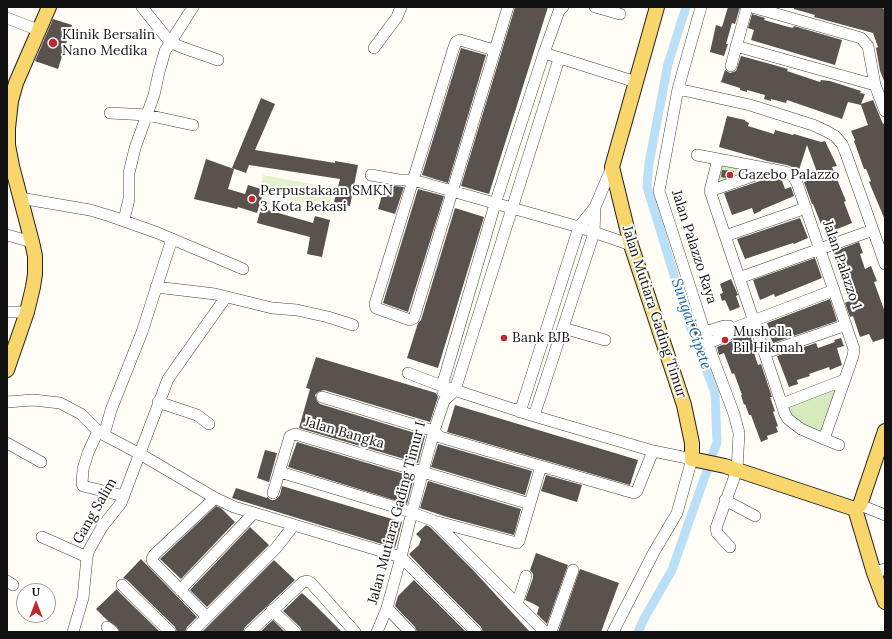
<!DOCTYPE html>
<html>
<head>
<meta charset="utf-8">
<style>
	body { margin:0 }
	#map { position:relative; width:892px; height:639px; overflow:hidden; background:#fffdf5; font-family:Lora,serif }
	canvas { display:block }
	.frame { position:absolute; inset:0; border:8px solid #111; pointer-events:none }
	.north { position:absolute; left:16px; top:583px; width:40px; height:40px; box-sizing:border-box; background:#fff; border:1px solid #a0a0a0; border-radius:50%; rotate:0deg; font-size:11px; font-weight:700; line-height:16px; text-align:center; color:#111 }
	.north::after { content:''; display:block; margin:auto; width:14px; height:18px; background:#c4262e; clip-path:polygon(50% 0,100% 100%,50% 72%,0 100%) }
</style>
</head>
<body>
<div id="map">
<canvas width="892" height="639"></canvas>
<div class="frame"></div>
<div class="north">U</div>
</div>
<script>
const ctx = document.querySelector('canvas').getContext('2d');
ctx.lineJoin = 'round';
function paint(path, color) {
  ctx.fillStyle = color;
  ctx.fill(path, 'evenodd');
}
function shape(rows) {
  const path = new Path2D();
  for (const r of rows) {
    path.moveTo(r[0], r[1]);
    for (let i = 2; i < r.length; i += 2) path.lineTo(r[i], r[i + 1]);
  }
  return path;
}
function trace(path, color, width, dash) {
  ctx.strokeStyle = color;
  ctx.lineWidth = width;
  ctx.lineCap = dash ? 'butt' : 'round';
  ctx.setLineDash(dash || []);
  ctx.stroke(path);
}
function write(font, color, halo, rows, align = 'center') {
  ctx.font = font + ' Lora,serif';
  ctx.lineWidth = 4;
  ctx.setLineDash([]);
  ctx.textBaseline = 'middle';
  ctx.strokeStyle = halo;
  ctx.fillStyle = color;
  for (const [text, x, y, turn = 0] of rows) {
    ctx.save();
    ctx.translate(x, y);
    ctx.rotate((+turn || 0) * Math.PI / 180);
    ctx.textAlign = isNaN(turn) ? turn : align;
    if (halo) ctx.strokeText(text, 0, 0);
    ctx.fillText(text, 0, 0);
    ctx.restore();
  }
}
const green = shape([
	[720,164,756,172,715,186],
	[836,387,821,435,799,428,786,406]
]);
const pitch = shape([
	[263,175,333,188,329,207,260,194]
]);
const canal = shape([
	[638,632,645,617,672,570,717,442,715,393,689,324,647,187,649,163,668,64,686,7]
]);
const building = shape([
	[515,7,548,7,489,194,461,186],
	[728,7,740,7,735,24,732,23,726,44,728,44,724,56,710,52,716,25,722,27],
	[794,7,879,7,885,9,885,83,880,71,876,48,878,47,873,33,814,17,815,15,794,9],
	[752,14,765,18,764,20,785,26,793,28,794,26,842,40,835,65,751,40,754,30,748,28],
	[53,19,72,25,58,69,35,61],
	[461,48,486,55,448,183,422,175],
	[741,56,767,63,788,69,787,71,820,82,821,80,830,81,861,91,860,93,865,94,861,104,873,100,883,124,885,123,885,220,869,182,871,181,866,169,864,169,854,141,855,140,851,131,868,125,861,105,848,102,842,119,787,100,786,103,771,99,771,101,764,99,765,95,747,90,747,92,740,90,740,88,721,82,725,70,730,73,736,71],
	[261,98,275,104,255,150,335,163,335,161,358,165,350,206,334,202,340,179,249,165,246,173,232,168],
	[727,116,745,120,745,121,749,123,748,126,774,134,775,130,793,135,794,134,821,142,825,141,837,166,832,167,846,201,844,202,852,223,830,232,826,222,821,224,813,204,812,204,804,182,807,181,805,177,817,172,807,145,799,170,787,165,767,161,758,158,719,147],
	[206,159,234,169,228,189,245,194,248,185,264,190,257,213,238,207,237,209,194,199],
	[722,170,734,171,734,175,726,178,721,177],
	[772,177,781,178,785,189,791,187,794,196,761,210,761,211,754,214,752,208,732,215,724,193],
	[385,185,404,187,395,214,378,209],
	[418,189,444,196,408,312,383,303],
	[261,208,313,223,315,216,330,220,322,257,307,254,310,237,257,223],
	[455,208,484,217,438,368,407,358,418,323,421,320],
	[800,218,808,238,794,244,793,243,745,259,737,239],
	[859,242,863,253,860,254,865,269,871,266,877,281,874,282,885,312,885,338,873,342,869,334,860,337,853,316,850,317,845,303,851,300,833,252],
	[815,258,822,278,775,297,774,294,760,300,753,280],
	[731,279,738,295,736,296,740,307,730,311,725,300,722,301,720,294,723,293,720,284],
	[830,299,837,321,773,343,767,329,769,328,767,323],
	[692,317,703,348,700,349,689,318],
	[748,330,755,349,753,350,758,365,761,364,772,397,770,397,775,411,773,412,778,426,776,427,778,432,767,436,768,439,761,442,751,415,749,415,745,404,744,405,741,395,742,395,734,373,732,374,724,353,719,355,717,347,732,341,738,334],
	[841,338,844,346,837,348,842,365,830,370,829,367,809,374,810,376,797,380,798,384,789,387,777,356,816,343,818,348,835,342,834,340],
	[316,357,436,393,438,397,430,422,324,390,318,392,315,395,317,401,320,404,425,436,418,463,299,428,310,389,306,388],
	[455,405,638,460,630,485,447,432],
	[297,442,414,477,407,504,288,467],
	[438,444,532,471,525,495,431,467],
	[265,450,277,453,269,482,257,478],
	[546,475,582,485,577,502,541,491],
	[428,481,521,509,514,535,447,517,420,508],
	[282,486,402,522,395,548,232,498,236,488,267,498,267,497,271,500,275,500,280,495],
	[216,506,221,508,235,522,181,579,160,559],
	[426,525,430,527,473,570,530,632,483,632,481,627,424,570,409,554,419,545,421,539,416,534],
	[250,527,269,545,207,607,190,590],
	[536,553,568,565,547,624,537,614,539,607,534,604,525,600,533,578,533,574,530,570],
	[141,559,197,617,187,627,185,632,177,632,175,627,127,580,123,578],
	[274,560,295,580,245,627,243,632,202,632],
	[580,569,619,583,601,632,558,632],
	[414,580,466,632,417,632,415,627,395,606,398,596],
	[117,589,117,590,160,632,120,632,117,627,107,620,96,609],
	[302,593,315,605,342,632,302,632,300,627,283,611],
	[273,620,285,632,260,632]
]);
const minor = shape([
	[142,7,170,42,181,47,218,60],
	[595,7,620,14],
	[701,7,678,89,659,191,713,358,734,414,739,433,737,470,716,528,717,533,730,547],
	[752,7,861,38,868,46,875,85],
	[7,18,38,30],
	[736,46,875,85,885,111],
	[374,48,397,17,401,7],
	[494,50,460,40,456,42,454,47,375,304,376,308,410,320,414,318,508,7],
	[544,53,636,82],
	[731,66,747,7],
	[678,89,750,105,813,125,826,131,835,136,842,144,845,151,885,264],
	[110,113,147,115,193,125],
	[697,155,718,159],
	[718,159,785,172,793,176,797,183,854,349,853,356,824,439,801,429,788,419,785,414,710,191,718,159],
	[371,175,399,180,413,180,579,227,631,245],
	[710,191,772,169],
	[20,198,90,210,110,216,158,233,243,269],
	[124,220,129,199,129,173,135,148,154,95,159,72,165,51,193,7],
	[7,235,32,242],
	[725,236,806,208],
	[739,278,873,230],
	[156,287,215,294,272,308,297,310,328,317,353,325],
	[7,312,27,312],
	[563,328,605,340],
	[732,329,834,290],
	[705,332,724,326,729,326,732,329],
	[709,343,728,335,731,333,732,329],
	[765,353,846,325],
	[408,373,442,386,534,416,653,451,692,459,677,513,654,552,613,632],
	[443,392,442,386,495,204,544,53,559,11,563,7],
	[322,397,434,431,440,437,634,493,637,491,653,451],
	[7,402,33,400,60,403,81,414,98,431,104,435,140,454,215,498,234,507,401,557,476,632],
	[158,402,197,415,209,424],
	[782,404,844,380],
	[520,412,579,227,595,207,612,167],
	[534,416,594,233,595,207],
	[98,431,88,453,83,469,82,484,83,486,124,496],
	[104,435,111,410,142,332,172,239],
	[824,439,839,445],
	[7,443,41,462],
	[280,472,399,508,434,521,517,543,519,541,541,466],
	[273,493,290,436,295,434,530,504],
	[725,500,755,516],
	[860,505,885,515],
	[434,521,545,632],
	[42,537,87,557],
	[874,573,885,569],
	[7,581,13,585],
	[122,585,170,632],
	[180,590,253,514],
	[517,604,526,576],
	[387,608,410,632],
	[272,610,295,632],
	[207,617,153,562,152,559,154,555,215,498],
	[107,627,113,632],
	[73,632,83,598,87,557,89,550,102,527,121,503,168,379,226,297],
	[192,632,276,548,294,525],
	[250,632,303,582,307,581,311,583,355,632],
	[377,632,387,608,401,557,412,512,434,431,444,401,455,390,559,59],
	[551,632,573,570]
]);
const major = shape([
	[657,7,612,167,631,245,684,405,692,443,692,459,725,466,855,509,860,505,885,431],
	[7,370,27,312,33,287,35,274,35,256,32,242,12,166,8,145,8,128,11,101,16,83,49,7],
	[855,509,874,573,885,602]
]);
const markers = [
	[53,43,5,"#c4262e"],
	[730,175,4,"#c4262e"],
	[252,199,4,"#c4262e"],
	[504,338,4,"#c4262e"],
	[725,340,4,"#c4262e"]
];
const poiNames = [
	["Klinik Bersalin",62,35],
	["Nano Medika",62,51],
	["Gazebo Palazzo",738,175],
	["Perpustakaan SMKN",260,191],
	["3 Kota Bekasi",260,207],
	["Musholla",733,332],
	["Bil Hikmah",733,348],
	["Bank BJB",512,338]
];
const streetNames = [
	["Jalan Palazzo Raya",694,247,72],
	["Jalan Palazzo 1",842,265,71],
	["Jalan Mutiara Gading Timur",654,312,72],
	["Jalan Bangka",344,433,16],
	["Gang Salim",95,511,-60],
	["Jalan Mutiara Gading Timur I",397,513,-75]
];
const waterNames = [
	["Sungai Cipete",691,324,71]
];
paint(green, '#d5ebbd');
paint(pitch, '#e6f2cf');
trace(canal, '#b9e0f7', 9);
paint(building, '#5a524d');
trace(minor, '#444', 12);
trace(major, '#222', 16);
trace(minor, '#fff', 11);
trace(major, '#f9d66b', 14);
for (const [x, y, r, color] of markers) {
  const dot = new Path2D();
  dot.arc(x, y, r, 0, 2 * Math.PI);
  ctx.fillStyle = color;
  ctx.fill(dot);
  trace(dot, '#fff', 1.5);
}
write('14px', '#111', '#fff', poiNames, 'left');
write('14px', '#111', '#fff', streetNames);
write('italic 15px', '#1768a6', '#fff', waterNames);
</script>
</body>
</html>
